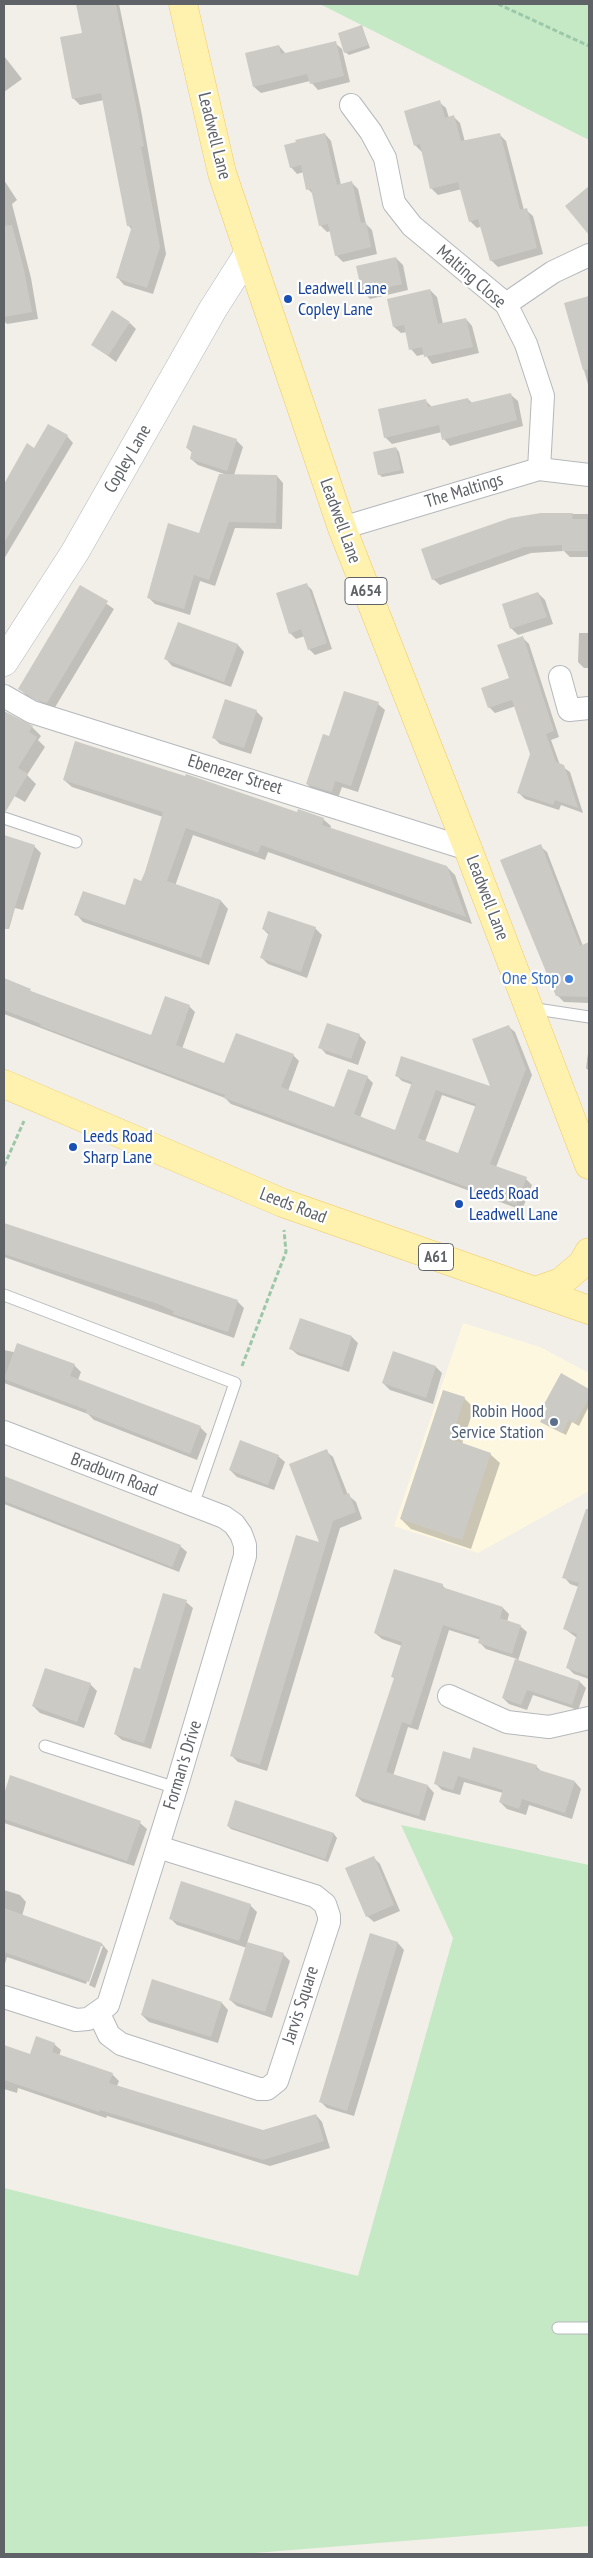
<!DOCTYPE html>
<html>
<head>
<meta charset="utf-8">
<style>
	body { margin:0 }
	#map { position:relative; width:593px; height:2558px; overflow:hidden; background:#f1efe8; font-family:"PT Sans Narrow",sans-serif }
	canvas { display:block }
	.frame { position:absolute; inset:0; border:5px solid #5f6368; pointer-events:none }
</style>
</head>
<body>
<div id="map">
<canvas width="593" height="2558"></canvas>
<div class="frame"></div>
</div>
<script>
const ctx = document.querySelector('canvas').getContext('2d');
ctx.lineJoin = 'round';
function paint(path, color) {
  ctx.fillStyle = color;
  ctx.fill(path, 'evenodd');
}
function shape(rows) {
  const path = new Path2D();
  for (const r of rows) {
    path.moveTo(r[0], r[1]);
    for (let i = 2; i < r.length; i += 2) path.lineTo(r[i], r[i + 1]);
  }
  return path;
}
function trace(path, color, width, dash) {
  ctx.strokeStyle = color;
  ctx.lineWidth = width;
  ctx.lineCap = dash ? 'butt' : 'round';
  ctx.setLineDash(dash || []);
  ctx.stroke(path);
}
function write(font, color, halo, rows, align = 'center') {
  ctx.font = font + ' "PT Sans Narrow",sans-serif';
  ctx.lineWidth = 4.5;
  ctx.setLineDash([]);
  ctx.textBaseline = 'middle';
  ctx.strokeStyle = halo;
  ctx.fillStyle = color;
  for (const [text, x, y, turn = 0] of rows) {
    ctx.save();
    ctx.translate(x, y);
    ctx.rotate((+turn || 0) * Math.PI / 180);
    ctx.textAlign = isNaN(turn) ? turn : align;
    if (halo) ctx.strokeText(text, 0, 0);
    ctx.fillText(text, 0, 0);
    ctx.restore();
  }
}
const commercial = shape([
	[463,1323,540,1347,589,1373,589,1491,478,1553,394,1526]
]);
const green = shape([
	[320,4,589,4,589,140],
	[401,1825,589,1865,589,2526,242,2554,4,2554,4,2188,358,2276,453,1938]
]);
const shadow = shape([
	[77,4,119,4,141,110,166,254,153,294,124,285,118,278,132,230,128,225,104,100,80,105,73,98,84,34],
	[362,27,370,48,349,55,345,52],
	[335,43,342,49,350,82,318,90,310,81,261,93,254,87,279,46,286,54],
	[4,56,22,79,4,92],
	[439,102,446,108,449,118,453,116,460,123,465,142,499,134,506,141,524,210,526,210,533,216,543,254,498,267,491,260,482,226,477,228,470,221,462,189,438,195,431,188,422,152,415,145],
	[325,134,331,141,341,185,352,183,358,189,366,224,372,230,377,254,343,262,336,255,331,231,327,232,320,225,314,195,308,189,304,172,297,174,291,167],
	[4,180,17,200,12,204,31,278,38,319,7,324,4,321],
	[396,258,403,265,408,290,370,299,363,292],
	[430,290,437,297,443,324,466,319,472,326,479,353,432,364,425,354,417,356,411,349,407,332,401,333,394,327],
	[589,297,589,388,566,304],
	[130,323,136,329,116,362,92,344],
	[511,395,518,401,523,426,450,446,444,439,442,432,392,444,385,437,425,400,432,407,468,399,472,403],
	[67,436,73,443,4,559,4,487,28,445,35,449],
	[236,440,243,447,234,475,277,476,283,483,282,529,235,528,215,586,200,581,190,615,155,604,148,597,200,535,227,475,198,465,191,459,193,453,187,448],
	[396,448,399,452,404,473,382,477,379,474],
	[541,514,589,514,589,557,570,557,564,551,531,553,440,585,433,579],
	[306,584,312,590,332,649,315,655,309,649,305,636,296,639,290,633],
	[81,586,114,609,54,709,26,695,20,689],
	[538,593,545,600,553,624,518,635,511,628],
	[579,633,589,633,589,668,584,668,578,662],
	[523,638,529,644,559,737,551,740,560,765,570,772,583,813,561,805,559,810,525,799,519,793,531,754,516,706,495,713,489,707,510,679],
	[238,645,244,652,231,687,172,666,166,659],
	[378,704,385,710,358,792,342,787,338,798,314,791,307,784],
	[256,711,263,718,251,754,220,744,214,738],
	[6,714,32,727,41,736,38,740,45,747,27,775,36,784,25,802,4,790,4,718],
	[64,780,323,819,331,826,330,829,447,867,455,875,472,924,268,852,265,860,193,835,175,886,221,901,228,909,209,965,83,922,76,914,126,907,142,882,163,817,72,787],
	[4,836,34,846,41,853,23,910,15,908,9,929,4,927],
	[540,846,547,852,583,946,589,944,589,1003,564,1002,557,995],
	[315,928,322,935,307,978,268,964,262,958,269,935,263,929],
	[4,981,152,1037,189,1006,195,1012,182,1049,225,1064,293,1055,299,1061,288,1091,334,1108,367,1077,373,1083,360,1118,396,1131,413,1085,402,1081,396,1075,492,1088,509,1027,515,1032,532,1075,496,1167,526,1179,532,1185,522,1210,231,1104,225,1098,4,1014],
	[442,1095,477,1107,459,1154,425,1142],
	[359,1035,366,1042,358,1065,326,1054,320,1047],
	[589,1046,589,1071,586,1068],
	[4,1224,237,1301,244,1308,234,1338,4,1257],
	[352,1337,358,1343,349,1372,298,1355,291,1349],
	[4,1350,74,1365,81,1372,78,1380,200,1427,207,1434,197,1460,94,1420,88,1414,4,1383],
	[436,1367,442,1373,433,1404,390,1390,383,1383],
	[562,1375,589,1390,589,1406,579,1426,572,1422,566,1435,545,1424],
	[464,1398,474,1408,462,1444,490,1454,500,1463,471,1549,411,1529,401,1519],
	[326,1451,333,1457,348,1495,356,1502,362,1519,340,1528,267,1771,238,1762,232,1756,321,1544],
	[278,1456,285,1462,274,1490,237,1477,230,1470],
	[4,1477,180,1546,187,1552,179,1572,4,1504],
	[580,1529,589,1532,589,1679,574,1674,567,1667,577,1638,565,1629,579,1587,570,1584,564,1577],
	[442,1585,448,1591,503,1608,509,1614,507,1622,520,1626,527,1632,518,1661,580,1682,586,1688,578,1710,533,1695,527,1710,509,1704,503,1698,517,1659,486,1649,480,1643,481,1640,449,1630,418,1730,408,1727,393,1776,428,1786,434,1793,425,1821,363,1802,356,1796,395,1679,393,1677,402,1646,382,1639,375,1633],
	[186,1602,193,1608,151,1749,122,1740,115,1734,141,1671],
	[90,1684,97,1691,84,1728,40,1713,33,1706],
	[470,1761,536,1766,543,1773,575,1782,581,1789,572,1819,529,1805,526,1815,507,1809,500,1802,503,1793,464,1782,460,1795,442,1790,435,1783],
	[11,1777,140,1823,147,1829,134,1866,4,1823,4,1798],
	[236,1802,334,1834,337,1838,328,1862,231,1829,228,1826],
	[373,1857,380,1864,400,1911,374,1922,367,1916],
	[4,1890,20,1895,26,1902,22,1916,102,1944,108,1951,95,1988,89,1985,103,1946,100,1946,86,1984,7,1957,4,1967],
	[250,1905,257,1912,247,1943,283,1954,290,1961,272,2018,237,2006,230,2000,247,1948,177,1925,170,1918],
	[370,1935,398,1943,404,1950,354,2116,327,2108,320,2101],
	[222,2003,228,2010,218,2043,149,2022,142,2015],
	[54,2044,61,2050,59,2056,112,2074,119,2081,117,2086,263,2131,316,2115,322,2122,330,2148,270,2166,107,2116,106,2118,18,2088,17,2093,4,2089,4,2046,31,2055]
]);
const building = shape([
	[76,4,116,4,144,146,141,147,160,247,147,288,116,278,132,226,127,226,101,93,72,99,60,37,82,33],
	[362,25,368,45,344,53,338,33],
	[336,41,344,76,310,84,307,74,253,87,245,53,279,45,281,54],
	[440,100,445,118,454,115,461,141,500,133,520,210,527,208,537,248,490,261,478,219,469,222,458,182,430,189,420,144,414,146,404,111],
	[325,133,337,185,352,181,361,223,366,222,371,247,335,256,328,224,319,226,311,189,306,190,301,165,290,168,284,145,296,142,295,140],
	[589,186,589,235,565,206],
	[12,225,24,270,32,312,4,317,4,226],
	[396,257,402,284,362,293,356,266],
	[430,289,438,324,466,318,473,347,424,357,422,347,409,350,404,325,393,327,387,299],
	[589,296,589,369,583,370,564,303],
	[112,310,130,322,108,356,91,345],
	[511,393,517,420,442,440,439,425,384,438,378,409,426,399,428,407,468,398,469,403],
	[48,424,68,435,4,543,4,484,27,443,34,448],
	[193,425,237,439,227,471,190,459,192,450,186,448],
	[396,447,401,470,378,475,373,452],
	[219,474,277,475,276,523,229,522,209,580,194,575,184,609,147,598,168,523,199,533],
	[541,513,573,513,572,519,587,519,587,551,562,551,562,545,524,547,432,580,421,549,510,518],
	[307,583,327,643,308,650,301,629,289,634,276,593],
	[80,585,108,601,47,703,37,700,18,689],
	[538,592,547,617,510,629,502,604],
	[178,622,238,644,224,682,164,659],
	[523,636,554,731,546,734,556,762,564,765,578,808,555,800,553,805,517,793,530,754,512,700,488,708,481,688,509,678,497,645],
	[344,691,379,702,351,786,335,781,332,792,306,784,323,734,329,736],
	[225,699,257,710,244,748,212,738],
	[4,711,33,726,29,732,37,737,18,768,28,774,6,811,4,811],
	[75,741,185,776,186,774,297,812,298,809,324,818,322,825,447,866,466,917,261,845,258,853,186,828,167,881,221,900,201,958,74,915,83,891,125,905,134,878,141,881,145,872,163,812,63,780],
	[4,835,35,845,8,929,4,929],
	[541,844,580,946,589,942,589,997,556,996,500,860],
	[268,911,316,927,301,972,260,958,269,932,262,929],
	[4,978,31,989,30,991,151,1035,165,996,190,1005,176,1045,224,1063,236,1033,294,1054,281,1087,334,1107,348,1069,368,1076,354,1114,395,1130,412,1082,395,1076,401,1056,490,1086,472,1039,509,1025,526,1069,490,1164,527,1177,516,1205,224,1098,225,1095,40,1026,41,1024,4,1010],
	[436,1090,476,1104,458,1153,418,1138],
	[327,1023,360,1034,351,1059,318,1048],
	[4,1223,238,1300,228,1332,173,1314,174,1311,158,1304,4,1254],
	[300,1318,352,1336,342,1367,289,1349],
	[17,1343,75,1364,70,1376,201,1426,190,1454,86,1413,87,1410,4,1379],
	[393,1351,436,1366,426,1398,382,1383],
	[561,1373,589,1389,589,1398,575,1423,569,1420,562,1433,540,1422,547,1408,543,1406],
	[443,1390,465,1397,451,1439,491,1453,462,1540,400,1519],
	[240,1440,279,1455,268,1485,229,1470],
	[327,1449,344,1495,349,1493,356,1512,333,1521,260,1765,230,1756,296,1535,319,1542,289,1464],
	[4,1476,181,1545,172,1567,4,1501],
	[586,1509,589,1509,589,1676,566,1668,577,1634,563,1629,579,1583,562,1578],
	[394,1569,443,1584,442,1587,503,1607,500,1618,521,1625,512,1654,478,1643,480,1637,443,1625,411,1725,402,1722,386,1772,428,1785,419,1816,355,1796,394,1678,391,1677,402,1642,374,1633],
	[163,1593,187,1600,144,1743,114,1734,134,1667,140,1669],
	[515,1659,580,1681,572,1705,527,1690,521,1705,502,1698],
	[45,1668,91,1683,77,1722,32,1706],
	[473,1747,537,1765,536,1769,575,1781,565,1813,522,1799,519,1809,499,1802,503,1790,458,1776,453,1790,434,1784,443,1751,470,1759],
	[10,1775,141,1821,127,1861,4,1819,4,1794],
	[235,1800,334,1833,325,1859,227,1826],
	[374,1856,394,1905,366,1917,345,1868],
	[181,1881,251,1904,239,1941,169,1919],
	[4,1908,102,1943,89,1982,4,1952],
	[370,1933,398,1942,347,2111,319,2102],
	[247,1942,284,1953,265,2012,229,2000],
	[152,1979,222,2002,211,2037,141,2015],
	[36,2036,55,2043,52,2052,113,2073,109,2083,263,2130,316,2114,324,2141,263,2160,100,2110,99,2112,4,2080,4,2045,30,2054]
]);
const path = shape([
	[498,4,589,46],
	[4,1166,24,1121],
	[242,1366,286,1252,284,1230]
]);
const service = shape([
	[4,818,76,842],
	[530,1008,589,1017],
	[4,1295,235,1383,193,1505],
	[45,1746,176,1788],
	[558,2328,589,2328]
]);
const minor = shape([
	[351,105,371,132,385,158,394,203,412,226,506,304,526,344,543,396,539,469],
	[506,304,553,272,589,255],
	[342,528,539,469,589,475],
	[560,677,569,710,589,708],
	[4,696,32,712,468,849],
	[4,1432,224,1517,234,1524,241,1534,245,1545,245,1556,176,1788,108,2005,88,2019,76,2020,4,1997],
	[449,1696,507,1722,549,1727,589,1718],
	[99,2014,109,2035,121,2044,259,2089,267,2089,277,2081,329,1922,329,1916,325,1904,315,1896,158,1847]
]);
const tertiary = shape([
	[4,662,75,552,213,309,248,254]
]);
const primary = shape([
	[183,4,222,173,342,528,468,849,589,1165],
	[4,1084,283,1203,589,1310],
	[535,1291,561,1282,582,1264,589,1252]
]);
const markers = [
	[288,299,5,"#1a4fb4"],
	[569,979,5,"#3f7fe0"],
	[73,1147,5,"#1a4fb4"],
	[459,1204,5,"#1a4fb4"],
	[554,1422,5,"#5c6f8a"]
];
const shields = [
	[366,591,42],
	[436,1257,35]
];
const shieldNames = [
	["A654",366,591],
	["A61",436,1257]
];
const streetNames = [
	["Leadwell Lane",214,136,76],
	["Malting Close",471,277,41],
	["Copley Lane",128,459,-60],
	["The Maltings",464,491,-17],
	["Leadwell Lane",340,521,70],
	["Ebenezer Street",235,775,17],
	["Leadwell Lane",487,898,69],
	["Leeds Road",293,1206,21],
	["Bradburn Road",114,1475,21],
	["Forman's Drive",183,1765,-73],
	["Jarvis Square",301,2005,-72]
];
const transitNames = [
	["Leadwell Lane",298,289],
	["Copley Lane",298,310],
	["Leeds Road",83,1137],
	["Sharp Lane",83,1158],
	["Leeds Road",469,1194],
	["Leadwell Lane",469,1215]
];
const shopNames = [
	["One Stop",559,979]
];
const serviceNames = [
	["Robin Hood",544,1412],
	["Service Station",544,1433]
];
paint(commercial, '#fef7e0');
paint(green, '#c5e8c5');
paint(shadow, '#0003');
paint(building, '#cccac5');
trace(service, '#b5b8bc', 13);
trace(minor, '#b5b8bc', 24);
trace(tertiary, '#b5b8bc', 29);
trace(primary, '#f2c960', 29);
trace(path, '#9cc7a9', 3, [5, 2.5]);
trace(service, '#fff', 11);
trace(minor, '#fff', 22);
trace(tertiary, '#fff', 28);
trace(primary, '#fff2af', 28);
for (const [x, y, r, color] of markers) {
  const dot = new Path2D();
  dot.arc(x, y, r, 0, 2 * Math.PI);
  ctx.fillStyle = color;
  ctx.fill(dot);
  trace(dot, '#fff', 2);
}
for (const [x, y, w] of shields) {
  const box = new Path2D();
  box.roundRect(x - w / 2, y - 13.5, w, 27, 4);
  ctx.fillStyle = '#fff';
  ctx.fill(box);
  trace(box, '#5f6368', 1);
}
write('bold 16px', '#5f6368', null, shieldNames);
write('18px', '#5f6368', '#fff', streetNames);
write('18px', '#164399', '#fff', transitNames, 'left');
write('18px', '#366cbe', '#fff', shopNames, 'right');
write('18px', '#4e5e75', '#fff', serviceNames, 'right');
</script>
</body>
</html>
